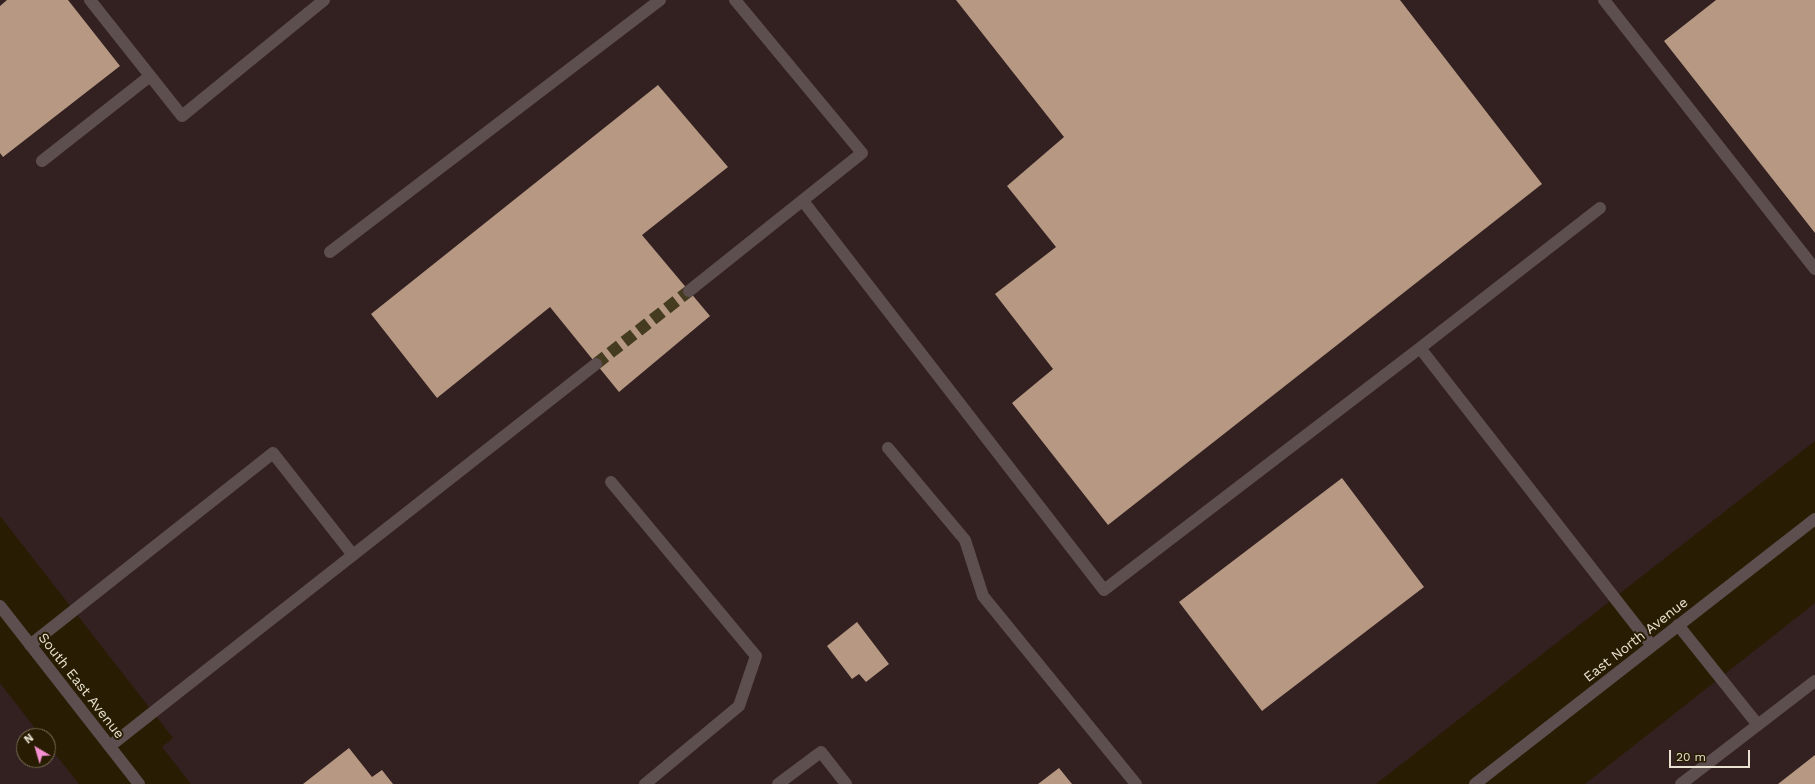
<!DOCTYPE html>
<html>
<head>
<meta charset="utf-8">
<style>
	body { margin:0 }
	#map { position:relative; width:1815px; height:784px; overflow:hidden; background:#281d02; font-family:"Work Sans",sans-serif }
	canvas { display:block }
	.north { position:absolute; left:16px; top:728px; width:40px; height:40px; box-sizing:border-box; background:#281d02; border:1px solid #756c55; border-radius:50%; rotate:322deg; font-size:11px; font-weight:700; line-height:16px; text-align:center; color:#e9e2d1 }
	.north::after { content:''; display:block; margin:auto; width:14px; height:18px; background:#f591d2; clip-path:polygon(50% 0,100% 100%,50% 72%,0 100%) }
	.scale { position:absolute; left:1669px; top:750px; width:81px; height:18px; box-sizing:border-box; border:2px solid #e9e2d1; border-top:0; padding-left:5px; font-size:12px; line-height:14px; white-space:nowrap; color:#e9e2d1; -webkit-text-stroke:3px #281d02; paint-order:stroke }
</style>
</head>
<body>
<div id="map">
<canvas width="1815" height="784"></canvas>
<div class="north">N</div>
<div class="scale">20 m</div>
</div>
<script>
const ctx = document.querySelector('canvas').getContext('2d');
ctx.lineJoin = 'round';
function paint(path, color) {
  ctx.fillStyle = color;
  ctx.fill(path, 'evenodd');
}
function shape(rows) {
  const path = new Path2D();
  for (const r of rows) {
    path.moveTo(r[0], r[1]);
    for (let i = 2; i < r.length; i += 2) path.lineTo(r[i], r[i + 1]);
  }
  return path;
}
function trace(path, color, width, dash) {
  ctx.strokeStyle = color;
  ctx.lineWidth = width;
  ctx.lineCap = dash ? 'butt' : 'round';
  ctx.setLineDash(dash || []);
  ctx.stroke(path);
}
function write(font, color, halo, rows, align = 'center') {
  ctx.font = font + ' "Work Sans",sans-serif';
  ctx.lineWidth = 4;
  ctx.setLineDash([]);
  ctx.textBaseline = 'middle';
  ctx.strokeStyle = halo;
  ctx.fillStyle = color;
  for (const [text, x, y, turn = 0] of rows) {
    ctx.save();
    ctx.translate(x, y);
    ctx.rotate((+turn || 0) * Math.PI / 180);
    ctx.textAlign = isNaN(turn) ? turn : align;
    if (halo) ctx.strokeText(text, 0, 0);
    ctx.fillText(text, 0, 0);
    ctx.restore();
  }
}
const industrial = shape([
	[0,0,1815,0,1815,441,1376,784,191,784,162,747,173,738,0,516],
	[1815,603,1815,784,1585,784],
	[0,683,41,736,24,736,24,760,48,760,48,745,79,784,0,784]
]);
const building = shape([
	[7,0,68,0,120,66,3,157,0,153,0,6],
	[956,0,1400,0,1542,184,1108,525,1012,403,1053,369,995,294,1056,247,1007,186,1064,137],
	[1716,0,1815,0,1815,233,1664,41],
	[658,85,728,167,642,235,710,316,619,392,550,307,437,398,371,314],
	[1342,478,1424,587,1262,711,1179,602],
	[857,622,889,664,866,682,859,674,852,679,827,646],
	[349,748,372,777,382,770,393,784,303,784],
	[1815,755,1815,784,1778,784],
	[1059,768,1072,784,1038,784]
]);
const minorTunnel = shape([
	[596,364,689,291]
]);
const minor = shape([
	[90,0,182,116,324,0],
	[1604,0,1815,269],
	[42,161,150,76],
	[803,201,1104,590,1420,348,1600,208],
	[330,252,660,0],
	[689,291,862,153,735,0],
	[1420,348,1652,646],
	[888,448,965,540,983,596,1136,784],
	[611,482,756,656,739,706,645,784],
	[0,606,139,784],
	[1678,625,1758,725],
	[30,645,273,453,353,555],
	[110,746,596,364],
	[778,784,821,752,846,784],
	[1475,784,1815,519],
	[1681,784,1815,681]
]);
const streetNames = [
	["East North Avenue",1636,640,-38],
	["South East Avenue",81,686,52]
];
paint(industrial, '#332020');
paint(building, '#b69883');
trace(minorTunnel, '#453b21', 12, [12, 6]);
trace(minor, '#5d4e4f', 12);
write('14px', '#e9e2d1', '#281d02', streetNames);
</script>
</body>
</html>
